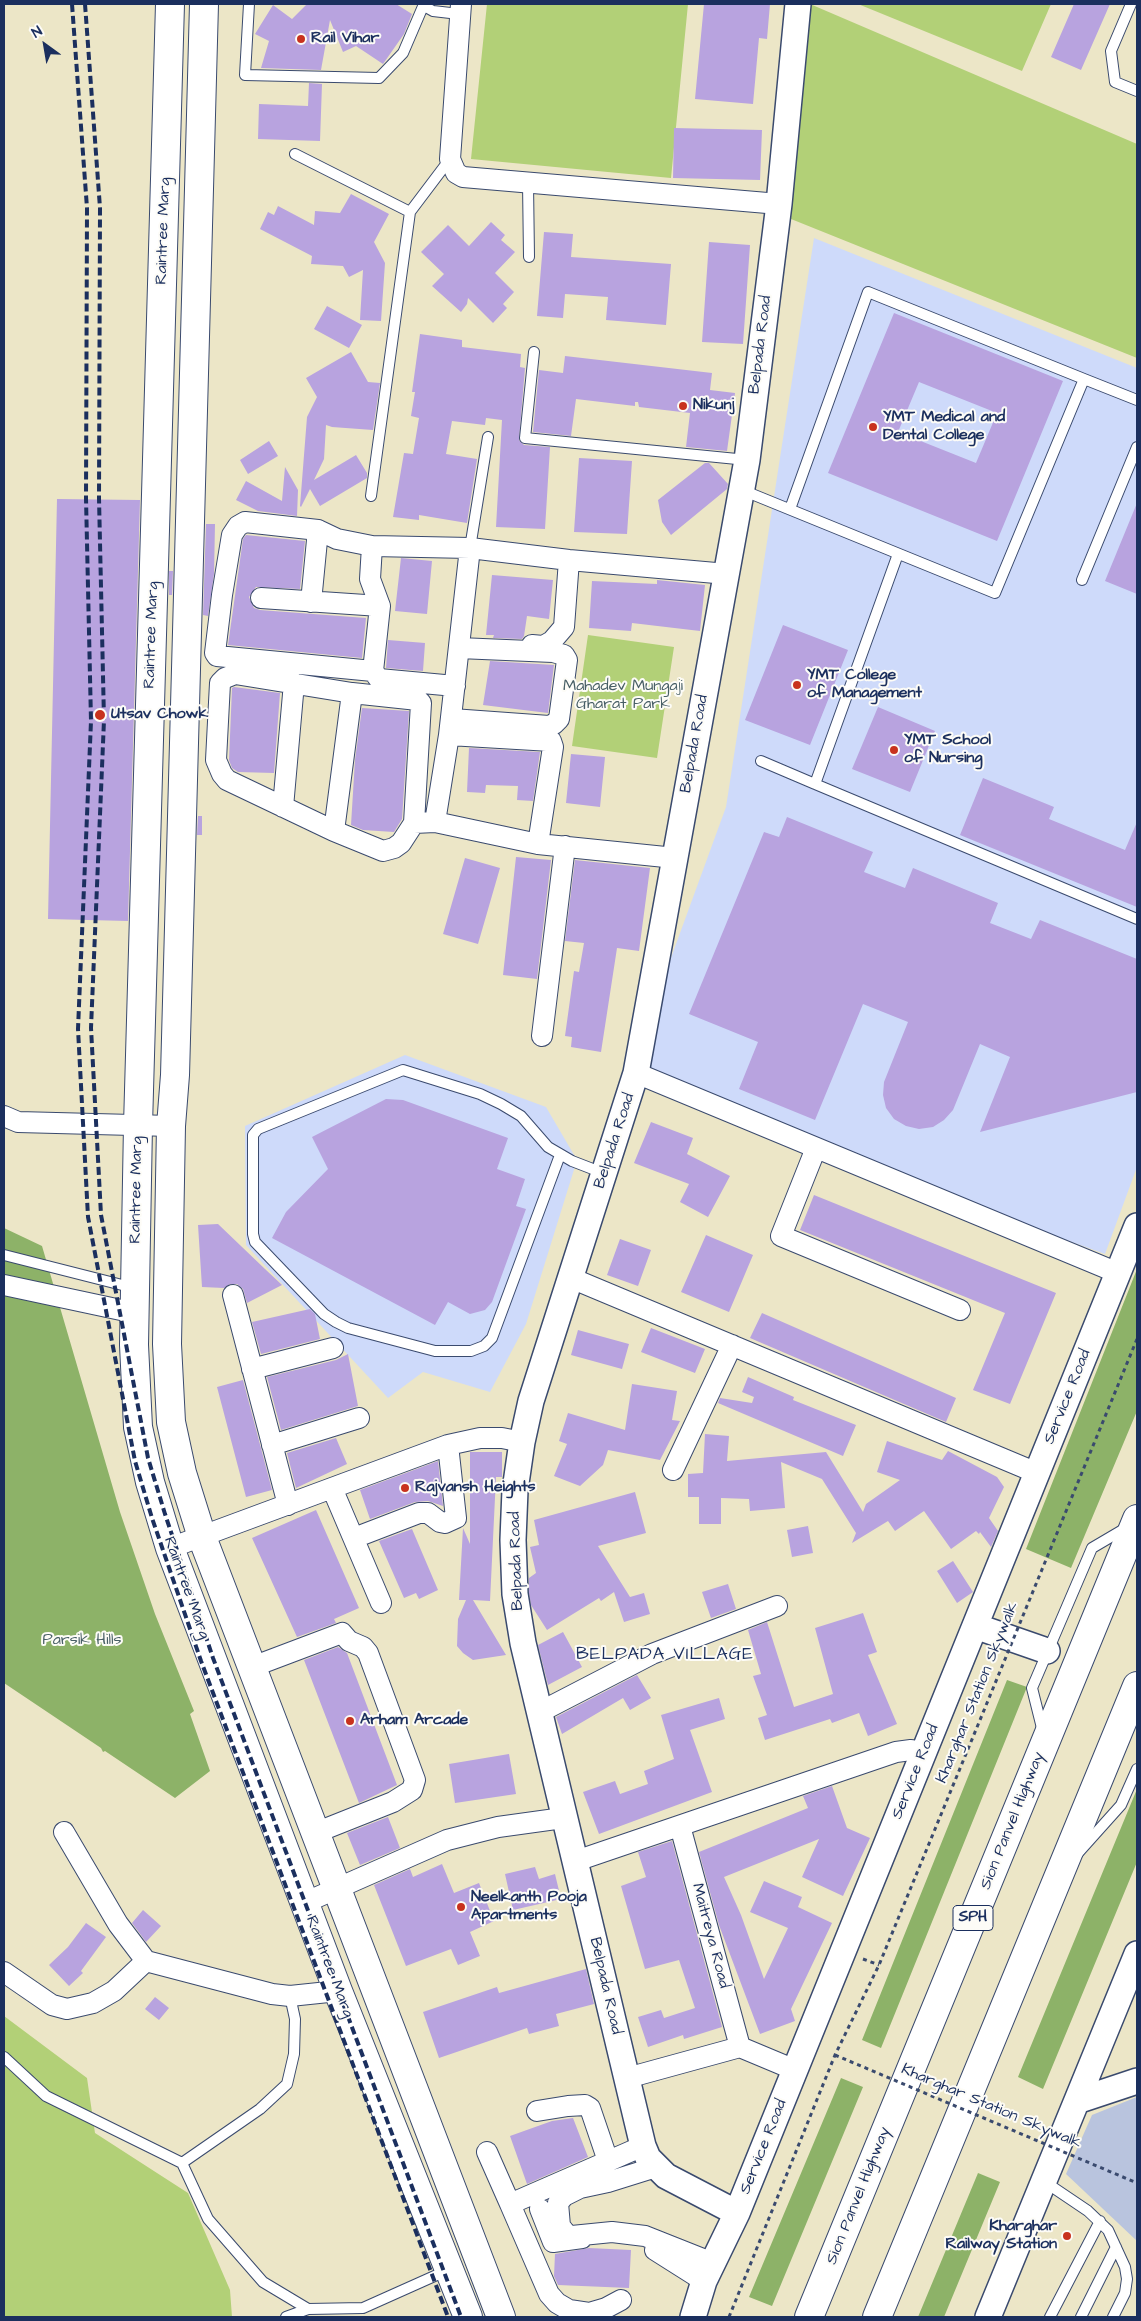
<!DOCTYPE html>
<html>
<head>
<meta charset="utf-8">
<style>
	body { margin:0 }
	#map { position:relative; width:1141px; height:2321px; overflow:hidden; background:#ece6c7; font-family:"Architects Daughter",sans-serif }
	canvas { display:block }
	.frame { position:absolute; inset:0; border:5px solid #1b2f5e; pointer-events:none }
	.north { position:absolute; left:20px; top:20px; width:50px; height:50px; -webkit-text-stroke:4px #fdfcf7; paint-order:stroke; rotate:328deg; font-size:14px; font-weight:700; line-height:20px; text-align:center; color:#1b2f5e }
	.north::after { content:''; display:block; margin:auto; width:18px; height:22px; background:#1b2f5e; clip-path:polygon(50% 0,100% 100%,50% 72%,0 100%) }
</style>
</head>
<body>
<div id="map">
<canvas width="1141" height="2321"></canvas>
<div class="frame"></div>
<div class="north">N</div>
</div>
<script>
const ctx = document.querySelector('canvas').getContext('2d');
ctx.lineJoin = 'round';
function paint(path, color) {
  ctx.fillStyle = color;
  ctx.fill(path, 'evenodd');
}
function shape(rows) {
  const path = new Path2D();
  for (const r of rows) {
    path.moveTo(r[0], r[1]);
    for (let i = 2; i < r.length; i += 2) path.lineTo(r[i], r[i + 1]);
  }
  return path;
}
function trace(path, color, width, dash) {
  ctx.strokeStyle = color;
  ctx.lineWidth = width;
  ctx.lineCap = dash ? 'butt' : 'round';
  ctx.setLineDash(dash || []);
  ctx.stroke(path);
}
function write(font, color, halo, rows, align = 'center') {
  ctx.font = font + ' "Architects Daughter",sans-serif';
  ctx.lineWidth = 4;
  ctx.setLineDash([]);
  ctx.textBaseline = 'middle';
  ctx.strokeStyle = halo;
  ctx.fillStyle = color;
  for (const [text, x, y, turn = 0] of rows) {
    ctx.save();
    ctx.translate(x, y);
    ctx.rotate((+turn || 0) * Math.PI / 180);
    ctx.textAlign = isNaN(turn) ? turn : align;
    if (halo) ctx.strokeText(text, 0, 0);
    ctx.fillText(text, 0, 0);
    ctx.restore();
  }
}
const built = shape([
	[814,238,1137,368,1137,1167,1105,1254,626,1081,726,807],
	[405,1055,546,1107,577,1160,526,1324,490,1392,423,1372,388,1398,246,1245,245,1126]
]);
const industrial = shape([
	[1137,2097,1137,2241,1066,2174,1092,2115]
]);
const green = shape([
	[487,4,688,4,671,178,471,159],
	[810,4,1137,144,1137,358,791,219],
	[858,4,1051,4,1022,71],
	[588,635,674,647,657,758,572,746],
	[4,2016,87,2078,95,2133,188,2193,230,2290,232,2317,4,2317]
]);
const forest = shape([
	[4,1228,42,1246,120,1512,155,1614,194,1711,190,1714,210,1771,175,1798,105,1751,103,1752,101,1748,4,1683],
	[1137,1269,1137,1411,1071,1568,1026,1549],
	[1007,1680,1027,1687,881,2048,862,2040],
	[1137,1789,1137,1862,1043,2089,1018,2077],
	[841,2078,863,2087,772,2306,749,2297],
	[978,2173,1000,2182,944,2317,918,2317]
]);
const building = shape([
	[307,4,396,4,412,14,404,34,383,64,356,46,343,52,330,20,321,70,261,68,269,41,255,34,273,5,292,19],
	[704,4,770,4,767,39,759,38,753,104,695,99],
	[1074,4,1110,4,1081,70,1051,57],
	[309,83,322,84,320,141,258,139,259,104,308,106],
	[674,128,762,130,760,180,673,178],
	[351,194,389,214,374,242,385,263,381,321,360,320,363,270,349,277,343,266,311,264,312,256,260,229,268,212,274,215,278,206,314,225,315,211,340,213],
	[491,222,505,235,501,240,515,252,495,273,514,292,503,304,507,308,493,323,468,298,467,304,461,312,432,286,444,274,421,252,448,225,469,246],
	[544,232,573,234,571,257,671,264,666,325,606,320,608,297,565,294,563,318,537,316],
	[709,242,750,245,743,344,702,342],
	[327,306,362,325,349,348,314,329],
	[894,313,1063,381,997,541,828,473],
	[919,382,997,413,976,463,898,432],
	[420,334,462,340,462,347,521,354,520,367,525,368,519,440,524,445,550,447,545,529,496,527,502,420,486,418,485,425,452,421,446,454,477,459,467,523,419,515,419,520,393,517,404,453,413,454,419,418,411,416,415,392,412,392],
	[351,352,368,382,380,383,373,430,332,427,326,425,324,459,314,480,356,455,367,473,367,478,320,506,310,489,301,507,300,506,307,417,317,397,306,378],
	[565,356,712,373,710,390,735,393,727,451,686,447,690,413,639,407,638,402,635,402,635,406,576,399,571,436,533,432,539,370,563,373],
	[269,441,278,456,248,474,240,460],
	[579,458,632,461,627,534,574,532],
	[705,463,709,463,728,484,727,489,671,535,662,522,658,500],
	[285,467,298,490,297,516,258,511,236,500,246,481,282,501],
	[57,499,140,500,128,921,48,919],
	[1137,503,1137,594,1105,581],
	[206,524,215,524,214,574,208,616,203,615],
	[246,535,305,541,300,589,256,587,249,597,254,608,260,610,366,618,362,658,228,645,243,539],
	[401,558,432,561,427,614,395,611],
	[169,571,173,571,172,595,169,595],
	[492,575,553,580,549,619,527,616,524,636,522,639,493,638,494,635,486,635],
	[657,580,705,585,700,631,632,623,631,631,589,628,592,581,657,584],
	[783,625,848,650,810,745,745,720],
	[388,640,425,643,423,671,386,668],
	[490,661,554,665,548,713,483,705],
	[234,687,280,693,274,773,238,772,232,768,229,760,232,688],
	[878,707,935,731,910,792,852,769],
	[362,708,409,711,402,819,394,832,363,830,351,825,355,760],
	[469,748,540,752,533,801,517,800,518,786,486,785,485,793,467,792],
	[571,754,605,757,600,807,566,803],
	[983,778,1054,807,1049,819,1125,850,1137,822,1137,907,960,835],
	[198,816,202,816,202,835,197,835],
	[787,817,873,852,864,872,905,888,913,868,998,903,990,923,1031,939,1040,920,1137,959,1137,1092,980,1132,1010,1057,980,1044,953,1110,944,1120,933,1127,919,1129,906,1126,894,1119,886,1108,883,1095,884,1082,908,1022,863,1004,815,1120,739,1089,758,1042,689,1014,764,832,779,837],
	[516,857,551,860,537,979,503,975],
	[465,858,500,868,478,944,443,934],
	[575,860,650,868,639,951,617,948,601,1052,571,1047,572,1037,565,1036,574,971,579,972,584,943,565,941],
	[386,1099,403,1100,508,1138,497,1169,525,1179,516,1206,526,1209,492,1302,485,1310,470,1314,448,1302,435,1325,272,1238,286,1212,328,1169,312,1137],
	[651,1122,693,1138,687,1154,730,1176,708,1217,680,1202,689,1184,634,1163],
	[814,1195,1056,1293,1010,1404,973,1390,1005,1313,800,1230],
	[218,1224,265,1269,282,1285,247,1303,243,1289,237,1284,230,1284,224,1288,202,1287,198,1225],
	[706,1235,753,1255,729,1312,681,1292],
	[620,1239,651,1250,638,1286,607,1275],
	[310,1309,315,1314,320,1339,261,1354,252,1322],
	[762,1313,956,1398,946,1422,750,1338],
	[651,1328,705,1349,695,1373,641,1352],
	[578,1330,629,1344,622,1369,571,1355],
	[348,1354,358,1406,281,1430,267,1377,336,1360],
	[748,1377,794,1397,793,1400,856,1425,843,1456,718,1403,720,1398,752,1403,754,1397,742,1392],
	[243,1380,272,1490,246,1497,217,1387],
	[632,1384,677,1391,672,1420,680,1421,660,1460,608,1450,603,1465,580,1486,554,1476,567,1444,559,1441,568,1413,625,1430],
	[705,1434,729,1436,727,1461,826,1452,863,1512,866,1504,900,1480,877,1472,887,1441,942,1460,948,1451,997,1477,1004,1487,989,1518,998,1531,991,1547,980,1532,979,1534,976,1531,951,1549,924,1511,895,1531,888,1521,852,1543,856,1533,822,1479,781,1462,785,1508,750,1511,749,1499,721,1498,721,1524,699,1524,699,1497,688,1497,688,1474,703,1473],
	[336,1438,347,1464,296,1488,287,1453],
	[470,1452,502,1452,502,1477,496,1477,490,1601,473,1600,506,1655,473,1660,463,1653,457,1646,458,1619,466,1600,459,1600,463,1528,470,1544],
	[438,1461,443,1506,428,1501,415,1502,370,1519,360,1490],
	[635,1492,646,1533,598,1546,630,1597,644,1593,650,1614,624,1622,614,1592,601,1601,599,1598,547,1630,531,1605,529,1593,529,1578,536,1573,530,1547,539,1545,534,1520],
	[316,1510,359,1608,334,1619,336,1623,297,1637,252,1538],
	[808,1526,813,1553,792,1557,787,1530],
	[412,1529,438,1590,419,1599,416,1593,404,1598,379,1541],
	[953,1561,973,1592,957,1603,937,1571],
	[728,1584,736,1609,711,1618,702,1592],
	[863,1613,877,1652,868,1655,897,1724,868,1736,859,1713,832,1723,830,1719,765,1740,758,1718,767,1715,753,1676,761,1674,748,1630,767,1622,794,1707,833,1694,815,1628],
	[563,1632,582,1667,548,1685,538,1645],
	[338,1647,347,1653,397,1785,359,1803,304,1660],
	[637,1675,651,1698,630,1710,623,1698,562,1734,556,1717],
	[719,1698,725,1719,690,1730,712,1792,599,1834,583,1792,615,1781,620,1794,648,1784,644,1771,674,1759,661,1715],
	[509,1754,516,1794,455,1803,449,1764],
	[832,1786,847,1828,870,1838,843,1896,802,1877,819,1839,724,1877,741,1915,764,1979,788,1928,750,1912,764,1881,802,1897,798,1907,832,1923,791,2009,795,2021,760,2034,719,1925,699,1852,808,1808,803,1796],
	[388,1817,400,1848,360,1865,347,1833],
	[672,1841,722,2027,684,2039,683,2035,648,2047,638,2017,661,2010,664,2018,695,2008,679,1960,645,1969,621,1886,646,1877,638,1852],
	[442,1864,454,1893,479,1883,494,1921,470,1932,480,1956,458,1965,451,1949,406,1966,374,1885,410,1869,413,1877],
	[535,1867,539,1879,555,1874,561,1899,513,1910,505,1874],
	[143,1910,161,1926,146,1942,132,1923],
	[86,1923,106,1937,81,1971,83,1973,69,1986,49,1965,68,1947],
	[586,1969,594,2004,556,2014,559,2026,529,2034,527,2028,439,2058,423,2012,497,1987,499,1993],
	[155,1997,169,2008,159,2020,145,2009],
	[573,2118,588,2157,527,2184,510,2136,552,2121],
	[589,2248,631,2250,629,2288,558,2285,554,2276,555,2254]
]);
const path = shape([
	[863,1959,879,1965]
]);
const service = shape([
	[249,4,245,75,379,78,403,53,424,4],
	[1131,4,1111,51,1115,82,1137,91],
	[424,6,433,11,459,14],
	[295,154,410,212],
	[528,183,529,257],
	[534,352,525,438,747,460],
	[742,490,995,593,1084,379,1137,400],
	[371,496,410,212,450,159],
	[790,509,868,292,1084,379],
	[470,548,488,437],
	[898,554,815,784,1137,919],
	[1082,580,1137,447],
	[761,761,815,784],
	[560,1155,492,1338,484,1346,471,1351,435,1351,348,1328,336,1322,324,1314,255,1242,253,1234,253,1135,258,1129,403,1070,480,1094,501,1104,521,1116,548,1147,572,1161,603,1173],
	[4,1255,134,1288],
	[1043,1732,1032,1688,1092,1548,1126,1528],
	[1078,1853,1121,1805,1137,1769],
	[4,2057,46,2096,182,2163,260,2109,287,2084,294,2054,295,2019,290,1996],
	[182,2163,208,2219,263,2282,308,2309,363,2308,448,2270],
	[1045,2182,1088,2211,1108,2230,1125,2267,1127,2279,1125,2293,1113,2317],
	[286,2317,308,2309],
	[1050,2317,1100,2221],
	[1081,2317,1116,2247]
]);
const minor = shape([
	[461,4,450,159,456,173,463,177,779,204],
	[372,546,370,579,380,606,373,671,379,679,455,686],
	[470,548,449,735,435,822,538,844,675,858],
	[261,598,380,606],
	[311,602,318,530],
	[532,645,543,646,552,641,564,627,569,560],
	[373,671,217,656,215,653,222,595,232,535,238,526,245,522,318,530,337,539,372,546,470,548,569,560,727,574],
	[452,719,549,726,554,724,559,719,567,660,564,655,553,652,459,648],
	[449,735,551,741,553,747,538,844],
	[283,807,294,683],
	[414,823,421,703,418,700,352,693,334,831,383,851,394,848,401,843,414,823,435,822],
	[334,831,227,780,222,774,216,760,220,683,225,678,235,674,352,693],
	[542,1036,565,846],
	[636,1073,1118,1273],
	[4,1116,18,1122,171,1126],
	[816,1148,781,1236,960,1310],
	[571,1278,1037,1473],
	[4,1285,135,1313],
	[233,1295,288,1505],
	[252,1369,333,1348],
	[272,1445,359,1418],
	[673,1470,732,1345],
	[332,1488,381,1603],
	[354,1538,419,1513,428,1513,440,1522,445,1523,456,1518,448,1445],
	[170,1548,448,1445,480,1438,502,1438,522,1442],
	[252,1667,342,1633,349,1641,363,1647,368,1653,415,1780,412,1790,393,1802,315,1833],
	[540,1712,652,1654,777,1606],
	[680,1826,740,2047],
	[64,1832,118,1924,146,1961,272,1994,290,1996,338,1991],
	[576,1861,896,1752,911,1750,923,1753],
	[304,1903,447,1840,498,1827,563,1818],
	[4,1972,52,2005,67,2009,93,2003,114,1991,146,1961],
	[627,2078,740,2047,795,2070],
	[537,2111,568,2106,585,2105,590,2108,608,2161],
	[487,2152,510,2204],
	[656,2167,608,2182,580,2188,564,2196,558,2203,560,2226,567,2235,572,2236,612,2232,645,2236,713,2263],
	[540,2209,553,2242,582,2238],
	[655,2250,704,2281],
	[621,2300,606,2308,589,2313,569,2310,557,2303,549,2294,510,2204,643,2146]
]);
const tertiary = shape([
	[975,1626,1047,1651],
	[1077,2101,1137,2081],
	[737,2213,666,2176,648,2158,643,2146,523,1643,515,1594,513,1540,515,1490,522,1442,531,1401,636,1073,747,460,779,204,798,4],
	[693,2317,704,2281,737,2213,1137,1226],
	[988,2317,1137,1954]
]);
const primary = shape([
	[170,4,138,1125,134,1345,138,1427,150,1482,170,1548,338,1991,468,2317],
	[204,4,175,1075,171,1126,167,1344,171,1422,182,1473,202,1537,501,2317]
]);
const motorway = shape([
	[809,2317,1137,1519],
	[877,2317,1137,1686]
]);
const rail = shape([
	[72,4,87,208,86,498,91,721,78,1029,88,1217,135,1461,152,1518,201,1661,448,2317],
	[85,4,100,208,99,498,104,720,91,1028,101,1215,148,1458,165,1514,213,1658,461,2317]
]);
const pathBridge = shape([
	[835,2055,1137,2183],
	[729,2317,835,2055,879,1965,1137,1339]
]);
const markers = [
	[301,39,5,"#c8321e"],
	[683,406,5,"#c8321e"],
	[873,427,5,"#c8321e"],
	[797,685,5,"#c8321e"],
	[100,715,6,"#c8321e"],
	[894,750,5,"#c8321e"],
	[405,1488,5,"#c8321e"],
	[350,1721,5,"#c8321e"],
	[461,1907,5,"#c8321e"],
	[1067,2236,5,"#c8321e"]
];
const shields = [
	[973,1918,40]
];
const shieldNames = [
	["SPH",973,1918]
];
const poiNames = [
	["Rail Vihar",311,39],
	["Nikunj",693,406],
	["YMT Medical and",883,418],
	["Dental College",883,436],
	["YMT College",807,676],
	["of Management",807,694],
	["Utsav Chowk",111,715],
	["YMT School",904,741],
	["of Nursing",904,759],
	["Rajvansh Heights",415,1488],
	["Arham Arcade",360,1721],
	["Neelkanth Pooja",471,1898],
	["Apartments",471,1916],
	["Kharghar",1057,2227,"right"],
	["Railway Station",1057,2245,"right"]
];
const streetNames = [
	["Raintree Marg",164,231,-88],
	["Belpada Road",761,345,-83],
	["Raintree Marg",152,635,-88],
	["Belpada Road",695,744,-80],
	["Belpada Road",615,1141,-72],
	["Raintree Marg",137,1190,-89],
	["Service Road",1068,1397,-68],
	["Belpada Road",517,1561,-92],
	["Raintree Marg",186,1588,70],
	["Kharghar Station Skywalk",978,1693,-68],
	["Service Road",916,1772,-68],
	["Sion Panvel Highway",1013,1821,-68],
	["Maitreya Road",710,1936,75],
	["Raintree Marg",329,1967,69],
	["Belpada Road",605,1986,77],
	["Kharghar Station Skywalk",991,2107,23],
	["Service Road",764,2147,-68],
	["Sion Panvel Highway",859,2196,-68]
];
const parkNames = [
	["Mahadev Mungaji",623,687],
	["Gharat Park",623,705],
	["Parsik Hills",82,1641]
];
const neighbourhoodNames = [
	["BELPADA VILLAGE",665,1655]
];
paint(built, '#cedafa');
paint(industrial, '#b9c4de');
paint(green, '#b2d077');
paint(forest, '#8db268');
paint(building, '#b8a3df');
trace(service, '#3a4a6e', 12);
trace(minor, '#3a4a6e', 22);
trace(tertiary, '#3a4a6e', 28);
trace(primary, '#3a4a6e', 30);
trace(motorway, '#3a4a6e', 30);
trace(path, '#3a4a6e', 3, [4, 4]);
trace(service, '#fff', 10);
trace(minor, '#fff', 20);
trace(tertiary, '#fff', 25);
trace(primary, '#fff', 28);
trace(motorway, '#fff', 28);
trace(rail, '#1b2f5e', 4, [8, 4]);
trace(pathBridge, '#3a4a6e', 3, [4, 4]);
for (const [x, y, r, color] of markers) {
  const dot = new Path2D();
  dot.arc(x, y, r, 0, 2 * Math.PI);
  ctx.fillStyle = color;
  ctx.fill(dot);
  trace(dot, '#fdfcf7', 2);
}
for (const [x, y, w] of shields) {
  const box = new Path2D();
  box.roundRect(x - w / 2, y - 12.5, w, 25, 4);
  ctx.fillStyle = '#fdfcf7';
  ctx.fill(box);
  trace(box, '#1b2f5e', 1);
}
write('bold 15px', '#1b2f5e', null, shieldNames);
write('bold 16px', '#1b2f5e', '#fdfcf7', poiNames, 'left');
write('16px', '#1b2f5e', '#fdfcf7', streetNames);
write('16px', '#485f66', '#fdfcf7', parkNames);
ctx.letterSpacing = '1px';
write('18px', '#1b2f5e', '#fdfcf7', neighbourhoodNames);
ctx.letterSpacing = '0px';
</script>
</body>
</html>
